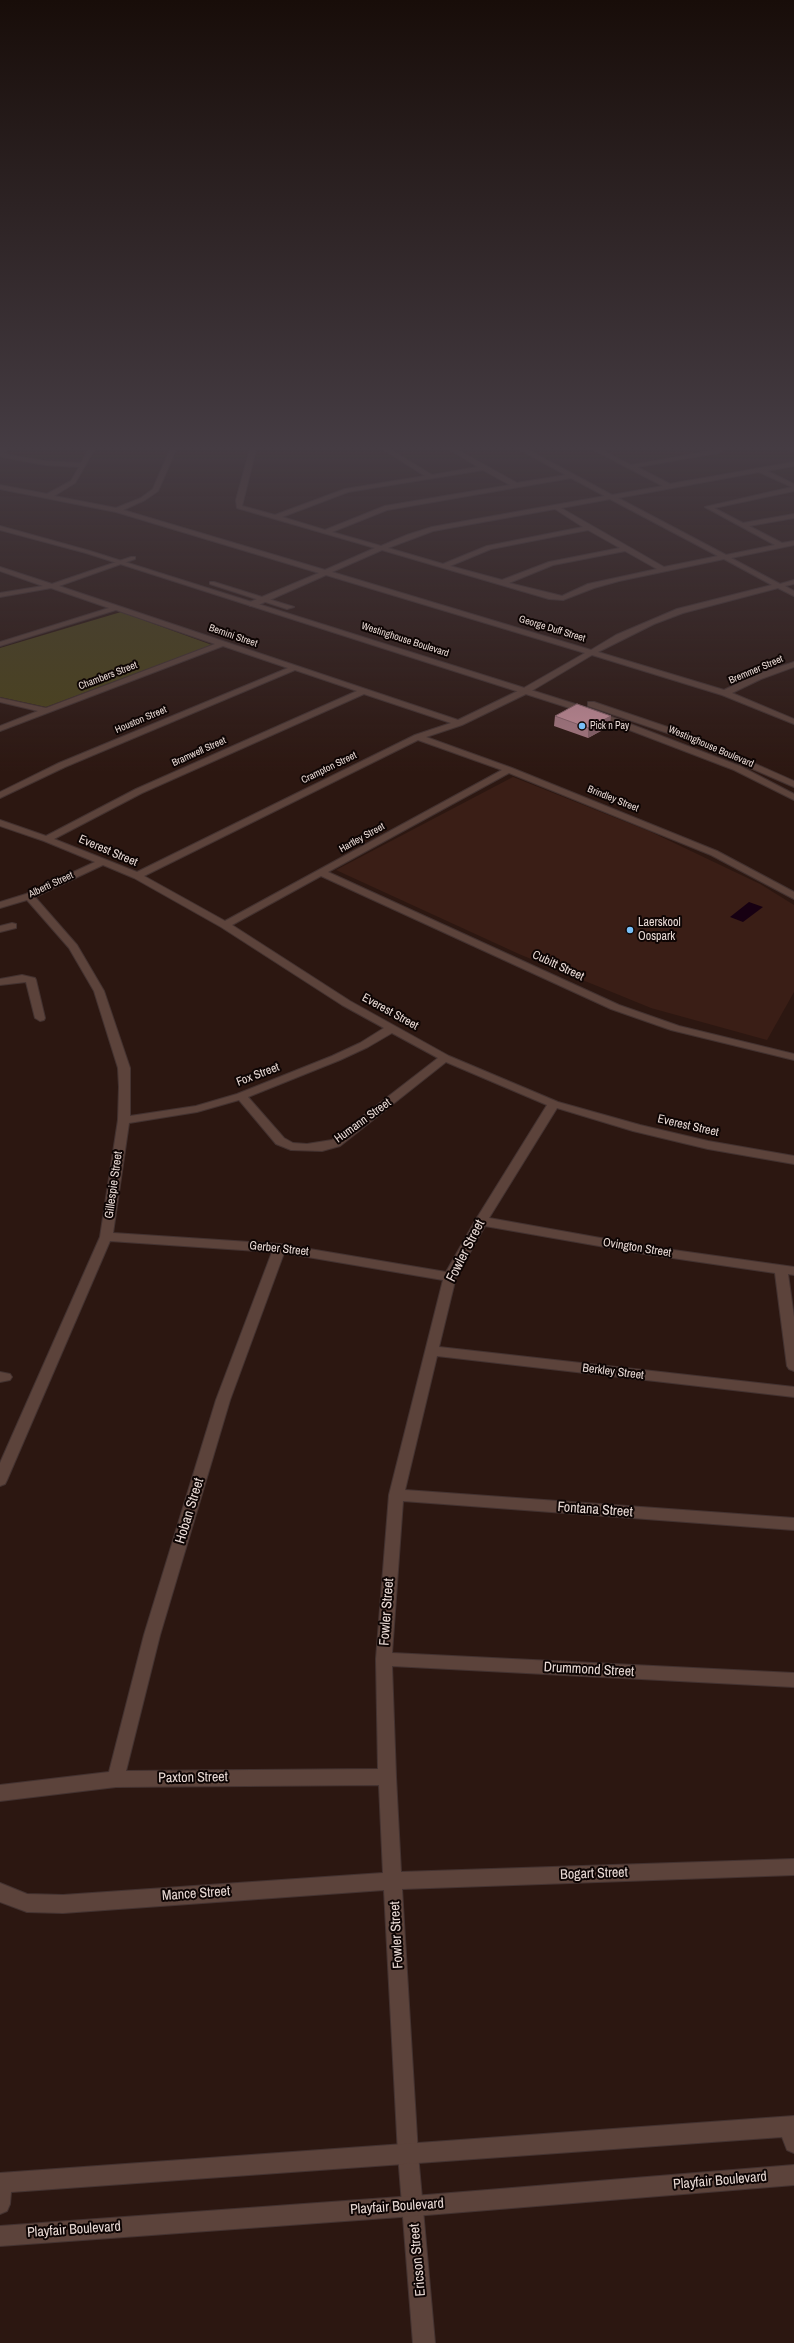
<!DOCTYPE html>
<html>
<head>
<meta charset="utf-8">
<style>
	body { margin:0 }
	canvas { display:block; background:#2c1711 }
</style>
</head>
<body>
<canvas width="794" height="2343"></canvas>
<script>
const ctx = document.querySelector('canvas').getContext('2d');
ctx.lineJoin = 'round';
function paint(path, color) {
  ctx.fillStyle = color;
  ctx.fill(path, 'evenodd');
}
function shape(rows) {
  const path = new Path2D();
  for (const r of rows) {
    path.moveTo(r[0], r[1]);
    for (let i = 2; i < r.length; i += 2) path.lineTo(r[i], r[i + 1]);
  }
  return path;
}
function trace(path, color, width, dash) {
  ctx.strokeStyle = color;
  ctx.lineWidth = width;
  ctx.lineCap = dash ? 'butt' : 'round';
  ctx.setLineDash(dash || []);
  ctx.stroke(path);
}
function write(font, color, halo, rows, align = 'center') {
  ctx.font = font + ' "Archivo Narrow",sans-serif';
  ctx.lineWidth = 4;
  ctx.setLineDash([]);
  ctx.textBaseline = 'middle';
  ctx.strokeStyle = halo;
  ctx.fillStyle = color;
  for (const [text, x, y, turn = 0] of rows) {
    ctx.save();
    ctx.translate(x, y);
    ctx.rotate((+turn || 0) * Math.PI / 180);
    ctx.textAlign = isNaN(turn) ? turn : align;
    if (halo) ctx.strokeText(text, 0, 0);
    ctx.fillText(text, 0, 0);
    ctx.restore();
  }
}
const built = shape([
	[513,777,651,832,760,884,794,905,794,992,767,1040,651,1008,519,954,336,870]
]);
const green = shape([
	[121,612,212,645,46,707,0,697,0,648]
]);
const water = shape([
	[749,902,763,907,743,922,730,917]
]);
const street = shape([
	[3,445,10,445,4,453,9,455,46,461,81,463,91,445,97,445,75,483,54,496,116,508,141,498,153,489,172,445,178,445,158,491,145,500,123,510,325,570,375,548,237,508,236,500,251,445,257,445,242,506,275,515,345,489,425,476,376,445,383,445,432,475,478,467,442,445,449,445,517,483,566,475,511,445,519,445,612,495,663,486,584,445,596,447,623,445,601,450,631,465,716,450,710,445,721,447,722,451,719,453,637,467,670,484,794,462,794,466,767,471,794,484,794,491,714,508,743,523,794,514,794,518,749,526,782,543,794,541,794,545,731,558,780,584,794,580,794,584,785,586,794,591,794,596,778,588,683,613,654,624,598,652,724,690,755,675,794,662,794,667,761,679,732,693,794,719,794,724,722,695,592,655,528,693,462,725,426,737,512,768,717,851,794,892,794,899,711,855,509,773,328,872,619,1005,679,1026,794,1054,794,1060,671,1030,611,1009,321,876,232,925,350,1001,449,1056,558,1102,640,1125,708,1141,794,1156,794,1164,708,1149,633,1131,557,1108,489,1218,645,1246,794,1267,794,1275,788,1274,794,1317,794,1371,789,1369,787,1366,775,1273,645,1254,485,1226,456,1277,439,1347,794,1387,794,1397,437,1356,405,1490,794,1518,794,1530,403,1501,392,1653,794,1673,794,1687,392,1666,396,1777,401,1872,794,1859,794,1875,402,1889,418,2154,435,2343,413,2343,398,2154,384,1890,63,1913,27,1912,0,1902,0,1883,27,1894,63,1895,383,1873,379,1785,116,1787,0,1801,0,1785,109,1772,144,1635,216,1400,272,1252,110,1241,7,1480,5,1484,0,1486,0,1463,100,1237,118,1120,119,1087,118,1068,94,991,69,948,27,900,0,908,0,902,26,894,95,862,44,841,0,826,0,820,46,836,136,789,357,691,295,670,65,767,0,798,0,792,59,763,288,668,223,646,0,731,0,726,38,711,0,702,0,698,46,708,215,644,116,610,0,646,0,642,109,608,51,588,0,597,0,593,43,586,0,571,0,567,52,584,131,557,135,557,135,559,59,586,458,720,522,689,585,653,326,575,256,606,250,606,250,602,319,573,116,512,0,489,0,485,47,494,71,481,79,467,46,465,6,458,0,456,0,448,3,445],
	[483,470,510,485,385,506,325,530,282,517,348,492,483,470],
	[759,472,792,487,705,507,775,545,726,555,618,498,759,472],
	[571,478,605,496,432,527,407,535,381,546,332,532,387,510,571,478],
	[610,499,718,556,664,567,561,508,610,499],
	[555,509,583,527,487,546,443,564,388,548,433,531,555,509],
	[588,530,620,548,549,562,502,580,450,566,491,549,588,530],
	[382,550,549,599,563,600,594,588,619,581,724,559,772,585,677,609,616,635,591,650,332,572,382,550],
	[625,551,657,569,588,584,562,596,509,583,553,565,625,551],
	[364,694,451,723,415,735,137,872,54,839,142,793,364,694],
	[418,740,502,770,225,921,144,876,418,740],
	[103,865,134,878,221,927,342,1005,384,1028,360,1043,332,1056,237,1094,196,1106,130,1116,130,1068,104,991,77,945,35,897,103,865],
	[392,1033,438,1058,332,1140,307,1144,293,1143,284,1138,248,1097,340,1060,368,1047,392,1033],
	[446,1062,547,1105,475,1221,446,1272,280,1244,113,1233,129,1123,197,1112,239,1100,276,1144,291,1150,322,1151,340,1146,446,1062],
	[284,1253,443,1280,389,1495,376,1659,378,1769,126,1771,160,1635,230,1400,284,1253],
	[782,445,794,448,794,452,783,446,782,445],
	[12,923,16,924,16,928,0,932,0,926,12,923],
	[22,975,35,978,36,980,45,1018,44,1020,40,1021,35,1018,26,982,0,985,0,979,22,975],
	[0,1372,10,1374,12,1377,10,1380,0,1382,0,1372]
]);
const secondary = shape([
	[0,526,90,551,591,709,740,766,794,794,794,800,734,770,585,713,86,553,0,530,0,526],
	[210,582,214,582,294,607,287,609,210,584,210,582],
	[588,702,594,702,688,734,794,781,794,787,682,738,588,706,588,702],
	[794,2116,794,2153,787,2150,782,2137,11,2192,10,2204,7,2211,0,2214,0,2173,794,2116],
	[794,2165,794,2185,414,2216,0,2246,0,2226,414,2196,794,2165]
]);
const wall = shape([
	[555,716,610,726,588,738,554,726]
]);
const shadedWall = shape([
	[611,716,610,726,588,738,588,728]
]);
const building = shape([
	[577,704,611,716,588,728,555,716,577,704]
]);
const markers = [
	[582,726,4,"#78bff7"],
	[630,930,4,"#78bff7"]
];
const farStreetnames = [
	["George Duff Street",552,629,17],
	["Bernini Street",233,636,19],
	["Westinghouse Boulevard",405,640,18],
	["Bremmer Street",756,670,-23],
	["Chambers Street",108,676,-21],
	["Houston Street",141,720,-23],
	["Westinghouse Boulevard",711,747,23],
	["Bramwell Street",199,752,-24],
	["Crampton Street",329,768,-26],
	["Brindley Street",613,799,22],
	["Hartley Street",362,838,-29],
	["Alberti Street",51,885,-25]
];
const farPoinames = [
	["Pick n Pay",590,726]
];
const streetNames = [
	["Everest Street",108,851,23],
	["Cubitt Street",558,966,25],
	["Everest Street",390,1012,29],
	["Fox Street",258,1075,-21],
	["Humann Street",363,1121,-36],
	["Everest Street",688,1126,13],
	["Gillespie Street",114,1185,-82],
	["Ovington Street",637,1248,9],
	["Gerber Street",279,1249,6],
	["Berkley Street",613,1372,7]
];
const poiNames = [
	["Laerskool",638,923],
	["Oospark",638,937]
];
const nearStreetnames = [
	["Fowler Street",466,1251,-63],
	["Fontana Street",595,1510,4],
	["Hoban Street",190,1511,-73],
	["Fowler Street",387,1612,-86],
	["Drummond Street",589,1670,3],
	["Paxton Street",193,1778,-1],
	["Bogart Street",594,1874,-2],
	["Mance Street",196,1894,-4],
	["Fowler Street",397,1935,-93],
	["Playfair Boulevard",720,2181,-5],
	["Playfair Boulevard",397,2207,-4],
	["Playfair Boulevard",74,2230,-4],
	["Ericson Street",418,2260,-95]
];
paint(built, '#3a1e16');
paint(green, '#4b431a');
paint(water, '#170012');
trace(street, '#433230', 2);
trace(secondary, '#433230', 2);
paint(street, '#5c433b');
paint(secondary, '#5c433b');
paint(wall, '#a57780');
paint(shadedWall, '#866168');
paint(building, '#c08a95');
trace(building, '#866168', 1);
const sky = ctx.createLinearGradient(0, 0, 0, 773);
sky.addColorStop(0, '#180d09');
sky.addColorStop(0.58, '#453c43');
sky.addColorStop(1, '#453c4300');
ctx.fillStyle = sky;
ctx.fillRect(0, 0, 794, 773);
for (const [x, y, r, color] of markers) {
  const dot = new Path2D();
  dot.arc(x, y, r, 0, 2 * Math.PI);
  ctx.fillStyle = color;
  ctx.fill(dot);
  trace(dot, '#0e0504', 1.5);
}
write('10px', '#e9dad5', '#0e0504', farStreetnames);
write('10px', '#e9dad5', '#0e0504', farPoinames, 'left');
write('12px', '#e9dad5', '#0e0504', streetNames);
write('12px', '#e9dad5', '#0e0504', poiNames, 'left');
write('14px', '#e9dad5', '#0e0504', nearStreetnames);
</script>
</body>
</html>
